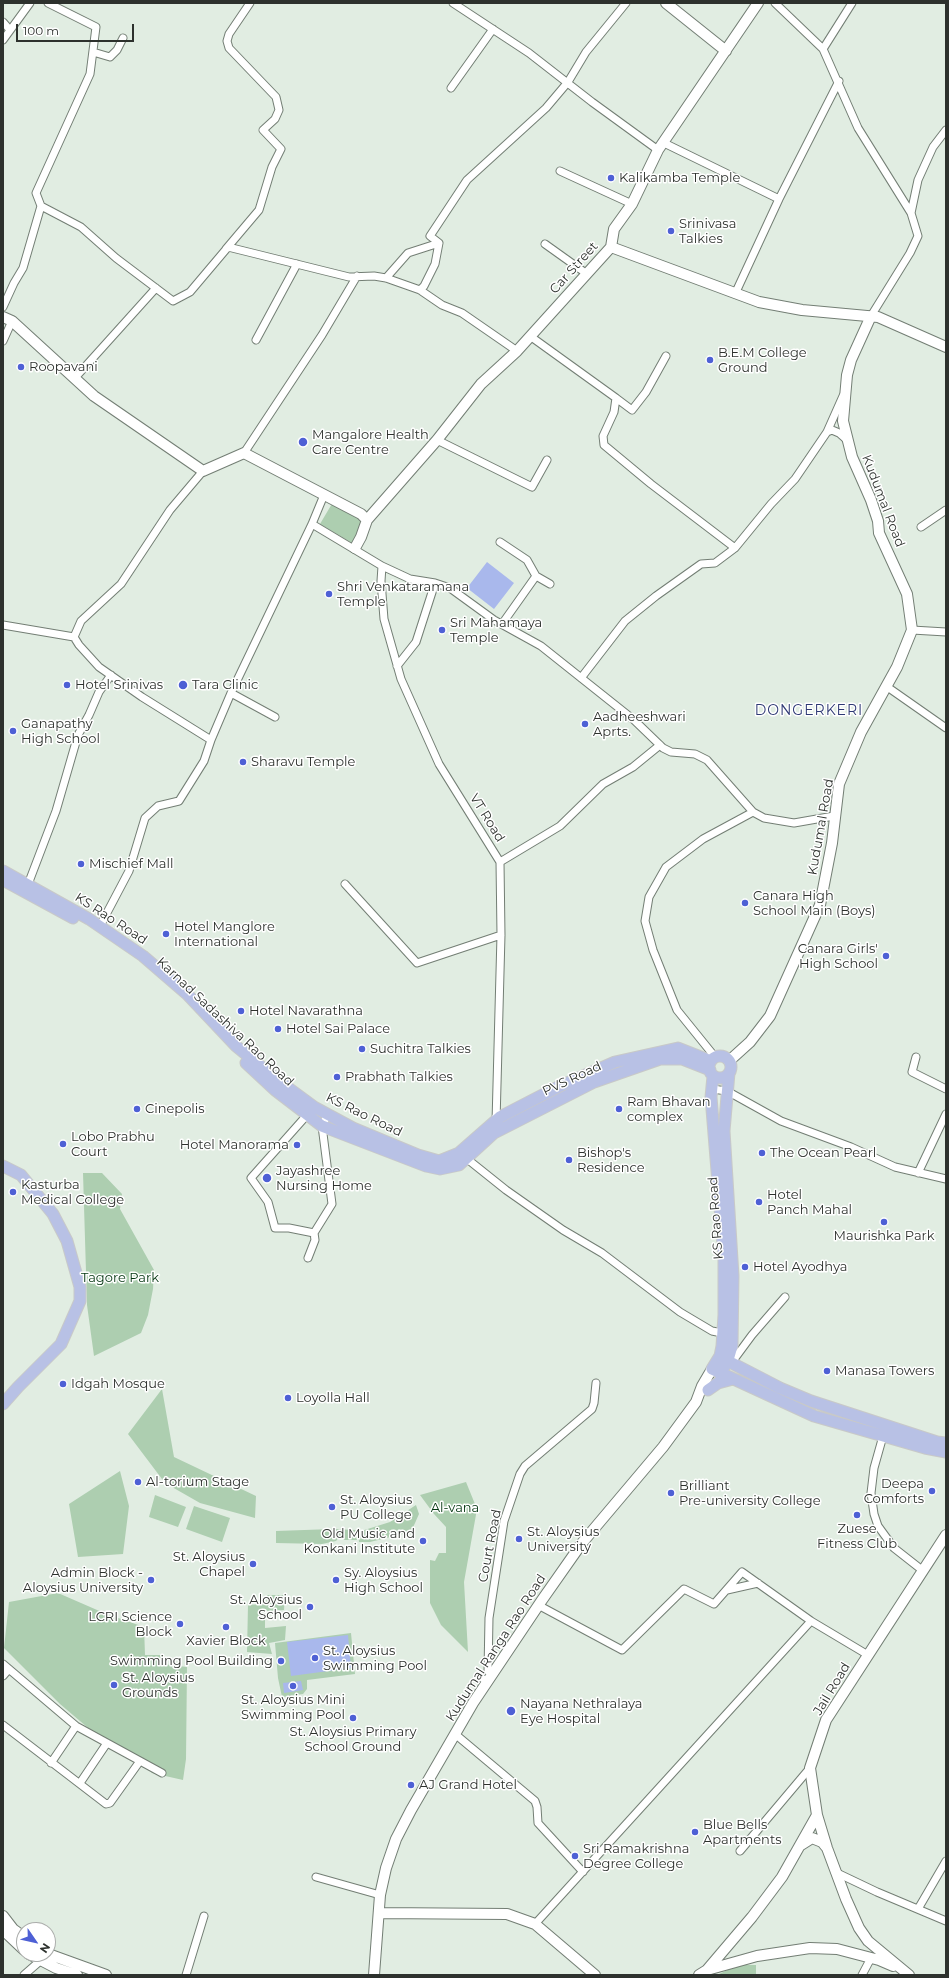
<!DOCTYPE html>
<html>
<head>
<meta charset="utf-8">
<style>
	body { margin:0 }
	#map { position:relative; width:949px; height:1978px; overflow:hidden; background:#e1ede2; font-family:Montserrat,sans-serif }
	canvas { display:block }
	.frame { position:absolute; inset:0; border:4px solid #2d312d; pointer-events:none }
	.north { position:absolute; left:16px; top:1922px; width:40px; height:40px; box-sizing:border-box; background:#fff; border:1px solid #abadab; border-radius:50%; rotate:124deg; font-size:11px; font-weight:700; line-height:16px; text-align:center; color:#2d312d }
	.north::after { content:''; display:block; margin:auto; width:14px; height:18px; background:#4e60d5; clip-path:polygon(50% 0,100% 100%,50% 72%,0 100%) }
	.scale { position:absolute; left:16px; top:24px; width:118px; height:18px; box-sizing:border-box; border:2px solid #2d312d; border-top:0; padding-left:5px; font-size:12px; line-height:14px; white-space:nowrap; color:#2d312d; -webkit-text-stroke:3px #fff; paint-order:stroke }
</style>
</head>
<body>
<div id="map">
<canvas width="949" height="1978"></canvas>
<div class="frame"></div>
<div class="north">N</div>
<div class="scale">100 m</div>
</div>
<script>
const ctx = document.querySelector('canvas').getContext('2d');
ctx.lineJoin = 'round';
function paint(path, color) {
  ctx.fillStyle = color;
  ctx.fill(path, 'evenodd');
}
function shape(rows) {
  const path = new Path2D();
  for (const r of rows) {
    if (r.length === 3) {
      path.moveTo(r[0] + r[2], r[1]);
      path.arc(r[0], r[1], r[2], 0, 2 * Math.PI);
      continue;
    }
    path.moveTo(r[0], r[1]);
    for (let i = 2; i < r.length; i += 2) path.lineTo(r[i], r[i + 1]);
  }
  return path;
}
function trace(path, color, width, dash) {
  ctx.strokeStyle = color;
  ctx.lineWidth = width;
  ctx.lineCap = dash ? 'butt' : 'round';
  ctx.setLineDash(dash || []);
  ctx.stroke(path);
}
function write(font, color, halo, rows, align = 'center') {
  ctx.font = font + ' Montserrat,sans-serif';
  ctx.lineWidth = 3;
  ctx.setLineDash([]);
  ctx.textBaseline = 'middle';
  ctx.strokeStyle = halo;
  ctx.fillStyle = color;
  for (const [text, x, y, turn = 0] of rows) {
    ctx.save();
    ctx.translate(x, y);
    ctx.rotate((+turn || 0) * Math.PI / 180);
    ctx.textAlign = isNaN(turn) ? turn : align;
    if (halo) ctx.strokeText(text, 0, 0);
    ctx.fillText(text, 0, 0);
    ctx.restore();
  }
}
const green = shape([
	[333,502,366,521,352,543,320,524],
	[83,1173,102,1173,122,1194,120,1209,154,1270,153,1289,148,1315,141,1333,94,1356,87,1305],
	[162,1389,174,1457,256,1496,255,1518,200,1503,165,1483,128,1434],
	[120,1471,129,1506,123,1554,78,1557,69,1504],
	[466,1482,477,1509,464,1582,468,1652,441,1625,430,1603,430,1560,435,1561,439,1553,446,1553,446,1527,434,1514,420,1495],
	[155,1495,186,1507,178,1527,149,1517],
	[416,1505,419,1514,411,1532,370,1542,359,1542,358,1532,390,1522],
	[194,1506,230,1518,222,1542,186,1529],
	[333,1529,356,1530,357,1540,344,1540,340,1536,336,1541,322,1544,276,1543,276,1531],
	[58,1593,104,1613,144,1627,145,1655,164,1655,163,1664,187,1667,186,1759,183,1780,152,1773,143,1763,107,1742,87,1727,60,1704,4,1648,9,1602],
	[267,1595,285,1595,284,1610,265,1611,265,1628,286,1626,285,1640,269,1643,272,1654,247,1652,248,1605,266,1604],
	[351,1633,355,1674,307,1680,307,1689,303,1694,282,1697,278,1678,275,1643],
	[738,1965,756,1965,756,1975,717,1975]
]);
const water = shape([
	[487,562,514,583,494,609,467,588],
	[348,1635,351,1668,291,1676,287,1642],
	[301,1681,303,1690,284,1693,283,1683]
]);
const street = shape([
	[48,3,96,27,90,74,36,193,41,206,81,227,116,258,173,301,190,292,228,247,349,277,374,276,386,278,420,290,442,305,462,313,517,351],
	[453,3,529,53,592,102,658,150],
	[775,3,823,49,858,128,911,213],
	[3,22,10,30],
	[3,40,30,3],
	[823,49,852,3],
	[93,52,110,57,117,50,123,38],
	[451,88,493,29],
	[664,143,779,199],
	[560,171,632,204],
	[545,244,587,274],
	[226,249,259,210,272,167,281,149,263,130,275,119,279,110,276,97,229,48,227,41,229,34,250,3],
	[386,278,408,253,439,243],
	[420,290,424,286,435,264,439,243,430,236,467,180,546,108,568,82,586,52,626,3],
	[735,294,779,199,839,81],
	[3,307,14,283,23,268,41,206],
	[871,316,910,253,918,236,911,213,918,180,933,147,946,130],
	[530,336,616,398,614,412,603,436,604,445,651,484,735,548],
	[256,340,297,264],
	[3,341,12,321],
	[74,379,156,288],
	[616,398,632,410,646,392,666,356],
	[827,432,832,430,839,433,848,441],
	[437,440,532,487,547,460],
	[244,453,322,335,357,276],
	[312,524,382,566,381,581,384,619,401,679,439,764,500,862,501,935,496,1122],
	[921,527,946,510],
	[500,542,527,560,536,576,550,584],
	[382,566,410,579,435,583,450,588,494,620,541,646,634,720,663,748,671,752,695,754,707,760,753,812],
	[502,624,536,576],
	[3,625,74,637],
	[912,630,946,632],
	[74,637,81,621,121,584,170,510,203,471],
	[74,637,79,645,99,667,142,697,211,740],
	[397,666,416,642,435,583],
	[581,678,625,621,656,596,701,564,715,563,735,548,771,504,795,479,827,432,843,396],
	[886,686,946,728],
	[231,693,275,717],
	[500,862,560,826,603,784,633,767,660,745],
	[345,884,417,963,501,935],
	[27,887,56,811,78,735,89,715,99,692,111,675],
	[100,926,129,871,145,818,158,806,179,801,204,761,211,740,231,693,312,524,324,495],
	[715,1057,677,1010,653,950,645,921,649,897,666,867,703,839,753,812,764,818,794,823,834,816],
	[916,1057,912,1072,946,1089],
	[712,1089,727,1091,781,1121,851,1147,895,1167,946,1179],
	[307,1115,251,1178,268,1202,275,1228,289,1228,314,1233],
	[466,1158,506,1190,563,1230,602,1253,680,1312,712,1331,722,1333],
	[918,1173,946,1114],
	[308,1258,315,1240,314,1233,332,1204,322,1126,328,1114],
	[735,1358,752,1335,785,1297],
	[883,1436,874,1468,871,1493,874,1514,878,1526,894,1548,922,1570],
	[727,1590,758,1583],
	[538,1605,622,1650,684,1589,714,1604,742,1572,811,1621,868,1655],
	[3,1664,76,1726,162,1773],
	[492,1674,488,1671,489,1618,504,1521,520,1474,525,1466,592,1409,594,1403,596,1383],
	[3,1676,9,1669],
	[480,1677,487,1681],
	[3,1725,106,1804,110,1803,140,1761],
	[455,1734,535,1801,537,1807,538,1823,583,1872],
	[51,1763,76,1726],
	[80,1783,107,1743],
	[740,1851,810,1768],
	[835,1872,877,1892,946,1921],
	[316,1877,380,1895],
	[918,1909,946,1861],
	[535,1924,811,1621],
	[24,1975,40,1961],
	[186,1975,204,1916],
	[862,1975,871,1958]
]);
const secondary = shape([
	[666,3,726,51],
	[611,247,759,302,802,310,878,317,946,347],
	[3,317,12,321,94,396,203,471,244,453,361,514,367,520],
	[355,548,361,537,367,520,437,440,481,384,517,351,611,247,614,229,632,204,658,150,758,3],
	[729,1061,750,1042,770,1016,820,905,832,843,839,784,861,732,897,667,912,630,907,594,879,533,878,521,871,500,852,457,843,421,847,375,851,360,871,316],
	[801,1845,812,1838,822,1842,827,1848],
	[379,1913,507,1914,535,1924,595,1975],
	[3,1916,13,1929,24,1937],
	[3,1930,24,1950],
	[29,1954,56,1968,77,1975],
	[48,1954,106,1975],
	[707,1970,757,1956,810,1948,837,1949,879,1960,893,1966],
	[374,1975,380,1895,386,1868,396,1839,411,1810,473,1703,542,1600,582,1543,663,1447,696,1402,702,1386,712,1369],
	[699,1975,707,1970,752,1917,782,1877,817,1815],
	[909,1975,868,1941,859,1928,846,1899,827,1848,817,1815,810,1768,826,1720,946,1535]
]);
const primary = shape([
	[3,871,89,919,143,956,187,994,236,1046,276,1079,314,1107,353,1128,418,1155,439,1161,459,1153,500,1117,558,1087,615,1062,678,1048,711,1061],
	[3,880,73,918],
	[720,1067,11],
	[246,1063,275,1090,322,1126,426,1166,440,1169,459,1165,494,1133,594,1082,660,1059,682,1059,710,1070],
	[713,1076,711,1097,724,1257,724,1315,722,1346,720,1356,712,1369,814,1416,925,1448,946,1452],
	[3,1166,21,1175,53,1214,67,1241,80,1287,80,1301,61,1344,18,1387,3,1404],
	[722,1358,780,1388,811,1401,937,1442,946,1443],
	[720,1374,728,1360,732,1346,733,1276,724,1131,729,1073],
	[708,1390,718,1383,733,1379]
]);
const markers = [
	[611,178,4,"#4e60d5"],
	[671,231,4,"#4e60d5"],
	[710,360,4,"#4e60d5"],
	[21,367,4,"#4e60d5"],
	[303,442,5,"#4e60d5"],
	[329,594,4,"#4e60d5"],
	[442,630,4,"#4e60d5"],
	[67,685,4,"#4e60d5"],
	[183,685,5,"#4e60d5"],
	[585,724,4,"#4e60d5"],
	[13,731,4,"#4e60d5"],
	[243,762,4,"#4e60d5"],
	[81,864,4,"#4e60d5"],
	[745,903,4,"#4e60d5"],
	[166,934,4,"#4e60d5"],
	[886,956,4,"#4e60d5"],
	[241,1011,4,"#4e60d5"],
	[278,1029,4,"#4e60d5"],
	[362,1049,4,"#4e60d5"],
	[337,1077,4,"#4e60d5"],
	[137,1109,4,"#4e60d5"],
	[619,1109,4,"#4e60d5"],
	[63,1144,4,"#4e60d5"],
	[297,1145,4,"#4e60d5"],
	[762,1153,4,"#4e60d5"],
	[569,1160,4,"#4e60d5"],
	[267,1178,5,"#4e60d5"],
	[13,1192,4,"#4e60d5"],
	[759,1202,4,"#4e60d5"],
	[884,1222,4,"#4e60d5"],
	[745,1267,4,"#4e60d5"],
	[827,1371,4,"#4e60d5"],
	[63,1384,4,"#4e60d5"],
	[288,1398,4,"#4e60d5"],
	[138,1482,4,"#4e60d5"],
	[932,1491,4,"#4e60d5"],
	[671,1493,4,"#4e60d5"],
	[332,1507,4,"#4e60d5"],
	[857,1515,4,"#4e60d5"],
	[519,1539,4,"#4e60d5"],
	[423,1541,4,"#4e60d5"],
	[253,1564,4,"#4e60d5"],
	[151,1580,4,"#4e60d5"],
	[336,1580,4,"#4e60d5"],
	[310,1607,4,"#4e60d5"],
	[180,1624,4,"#4e60d5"],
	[226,1627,4,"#4e60d5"],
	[315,1658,4,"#4e60d5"],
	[281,1661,4,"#4e60d5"],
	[114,1685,4,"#4e60d5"],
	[293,1686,4,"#4e60d5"],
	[511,1711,5,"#4e60d5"],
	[353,1718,4,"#4e60d5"],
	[411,1785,4,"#4e60d5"],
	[695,1832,4,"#4e60d5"],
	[575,1856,4,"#4e60d5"]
];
const poiNames = [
	["Kalikamba Temple",619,178],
	["Srinivasa",679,224],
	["Talkies",679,239],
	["B.E.M College",718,353],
	["Ground",718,368],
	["Roopavani",29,367],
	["Mangalore Health",312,435],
	["Care Centre",312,450],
	["Shri Venkataramana",337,587],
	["Temple",337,602],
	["Sri Mahamaya",450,623],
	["Temple",450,638],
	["Hotel Srinivas",75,685],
	["Tara Clinic",192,685],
	["Aadheeshwari",593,717],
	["Aprts.",593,732],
	["Ganapathy",21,724],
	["High School",21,739],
	["Sharavu Temple",251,762],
	["Mischief Mall",89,864],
	["Canara High",753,896],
	["School Main (Boys)",753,911],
	["Hotel Manglore",174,927],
	["International",174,942],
	["Canara Girls'",878,949,"right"],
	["High School",878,964,"right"],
	["Hotel Navarathna",249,1011],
	["Hotel Sai Palace",286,1029],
	["Suchitra Talkies",370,1049],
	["Prabhath Talkies",345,1077],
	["Ram Bhavan",627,1102],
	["complex",627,1117],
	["Cinepolis",145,1109],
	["Lobo Prabhu",71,1137],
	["Court",71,1152],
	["Hotel Manorama",289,1145,"right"],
	["Bishop's",577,1153],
	["Residence",577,1168],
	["The Ocean Pearl",770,1153],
	["Jayashree",276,1171],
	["Nursing Home",276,1186],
	["Kasturba",21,1185],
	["Medical College",21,1200],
	["Hotel",767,1195],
	["Panch Mahal",767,1210],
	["Maurishka Park",884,1236,"center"],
	["Hotel Ayodhya",753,1267],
	["Manasa Towers",835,1371],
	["Idgah Mosque",71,1384],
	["Loyolla Hall",296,1398],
	["Al-torium Stage",146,1482],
	["Deepa",924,1484,"right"],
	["Comforts",924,1499,"right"],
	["Brilliant",679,1486],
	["Pre-university College",679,1501],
	["St. Aloysius",340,1500],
	["PU College",340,1515],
	["Zuese",857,1529,"center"],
	["Fitness Club",857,1544,"center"],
	["St. Aloysius",527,1532],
	["University",527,1547],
	["Old Music and",415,1534,"right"],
	["Konkani Institute",415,1549,"right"],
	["St. Aloysius",245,1557,"right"],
	["Chapel",245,1572,"right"],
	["Admin Block -",143,1573,"right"],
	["Aloysius University",143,1588,"right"],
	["Sy. Aloysius",344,1573],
	["High School",344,1588],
	["St. Aloysius",302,1600,"right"],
	["School",302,1615,"right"],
	["LCRI Science",172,1617,"right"],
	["Block",172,1632,"right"],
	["Xavier Block",226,1641,"center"],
	["St. Aloysius",323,1651],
	["Swimming Pool",323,1666],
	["Swimming Pool Building",273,1661,"right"],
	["St. Aloysius",122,1678],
	["Grounds",122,1693],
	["St. Aloysius Mini",293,1700,"center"],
	["Swimming Pool",293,1715,"center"],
	["Nayana Nethralaya",520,1704],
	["Eye Hospital",520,1719],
	["St. Aloysius Primary",353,1732,"center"],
	["School Ground",353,1747,"center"],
	["AJ Grand Hotel",419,1785],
	["Blue Bells",703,1825],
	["Apartments",703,1840],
	["Sri Ramakrishna",583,1849],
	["Degree College",583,1864]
];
const streetNames = [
	["Car Street",574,268,-48],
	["Kudumal Road",883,501,69],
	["VT Road",487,818,58],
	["Kudumal Road",821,827,-80],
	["KS Rao Road",111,919,33],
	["Karnad Sadashiva Rao Road",225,1022,43],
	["PVS Road",572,1079,-25],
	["KS Rao Road",364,1115,26],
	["KS Rao Road",716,1218,-94],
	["Court Road",490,1546,-79],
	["Kudumal Ranga Rao Road",496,1648,-57],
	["Jail Road",832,1689,-59]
];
const parkNames = [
	["Tagore Park",120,1278],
	["Al-vana",455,1508]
];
const neighbourhoodNames = [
	["DONGERKERI",809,711]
];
paint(green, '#adceb0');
paint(water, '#a9b8ec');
trace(street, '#737e74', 9);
trace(secondary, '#737e74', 12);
trace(primary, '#c8c9c8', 13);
trace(street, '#fff', 7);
trace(secondary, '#fff', 10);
trace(primary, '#b8c1e5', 11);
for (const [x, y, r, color] of markers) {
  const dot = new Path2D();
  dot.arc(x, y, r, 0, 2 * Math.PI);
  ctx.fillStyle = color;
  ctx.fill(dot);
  trace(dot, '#fff', 1.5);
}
write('13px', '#2d312d', '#fff', poiNames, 'left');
write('13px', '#2d312d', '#fff', streetNames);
write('13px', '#00340e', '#fff', parkNames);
ctx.letterSpacing = '1px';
write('14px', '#2e3974', '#fff', neighbourhoodNames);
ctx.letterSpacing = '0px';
</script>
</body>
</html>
